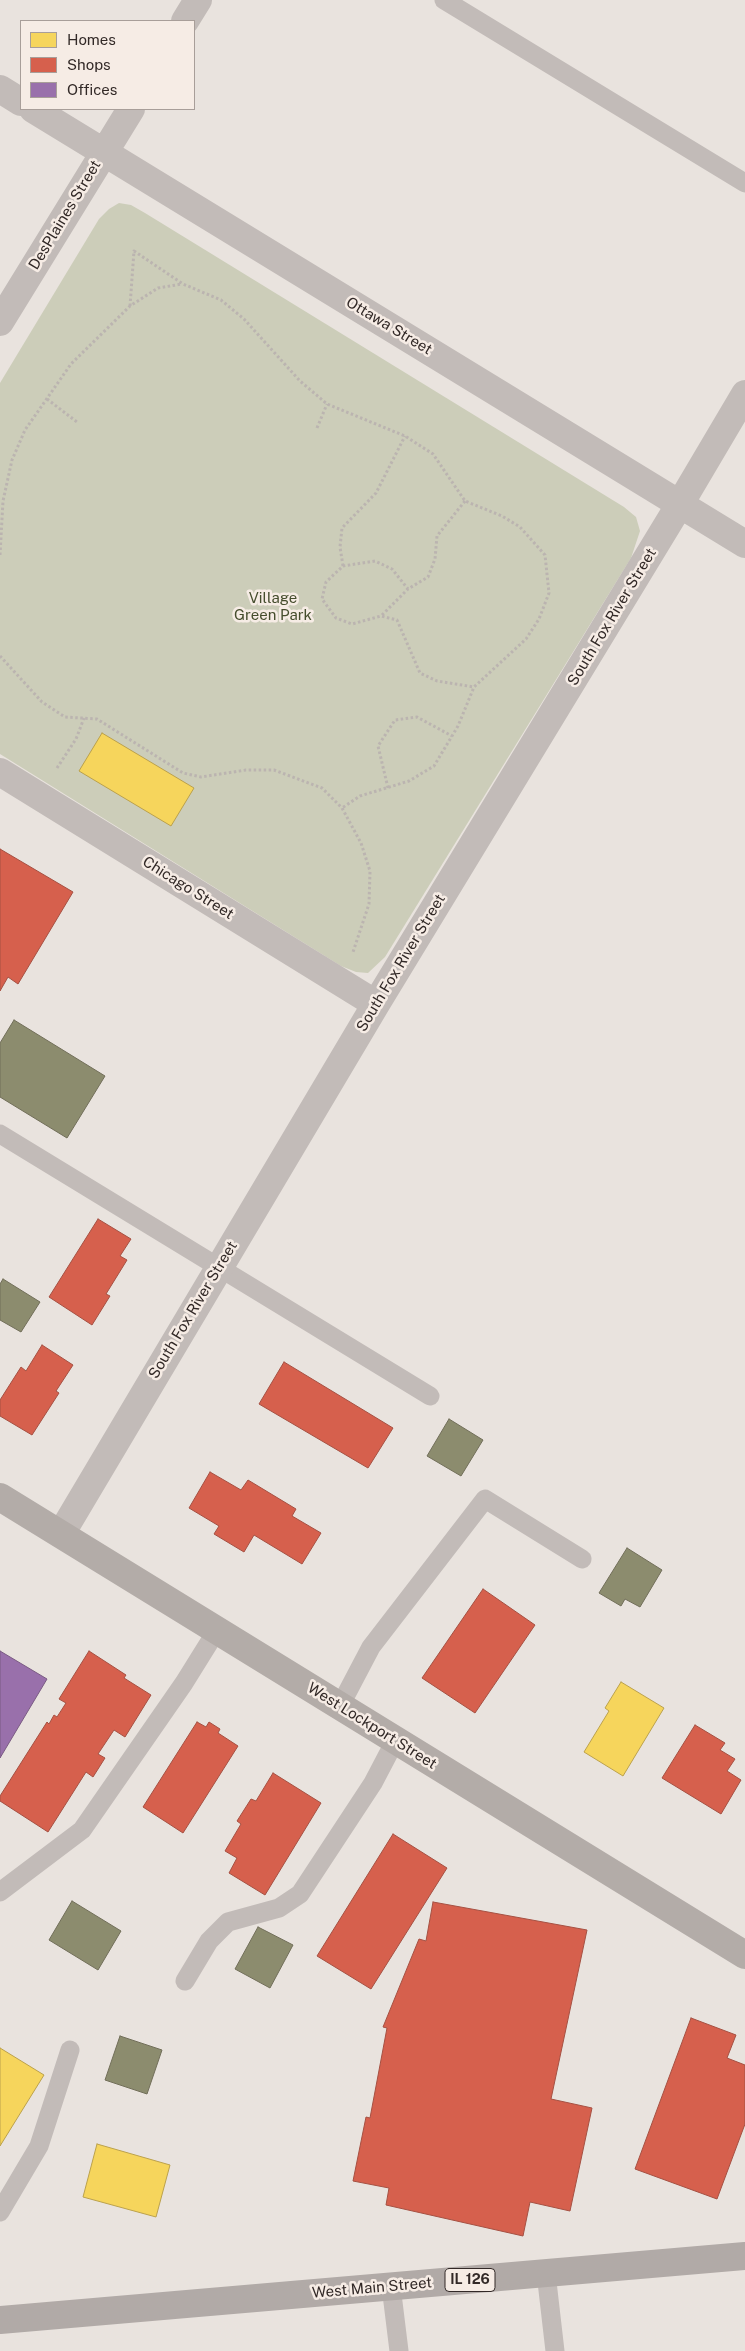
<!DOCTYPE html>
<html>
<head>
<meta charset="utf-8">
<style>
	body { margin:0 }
	#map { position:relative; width:745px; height:2351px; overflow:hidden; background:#e9e3de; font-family:"Public Sans",sans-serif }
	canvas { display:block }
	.legend { position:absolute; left:20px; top:20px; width:175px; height:90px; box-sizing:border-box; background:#f6ece5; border:1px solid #a89e99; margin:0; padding:6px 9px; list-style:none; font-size:15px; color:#322927 }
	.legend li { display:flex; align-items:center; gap:10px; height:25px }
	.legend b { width:25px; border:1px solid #a89e99 }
</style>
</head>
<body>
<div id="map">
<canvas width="745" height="2351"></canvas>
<ul class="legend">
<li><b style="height:14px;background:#f6d55c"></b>Homes</li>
<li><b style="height:14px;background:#d6604d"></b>Shops</li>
<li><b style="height:14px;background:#9970ab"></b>Offices</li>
</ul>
</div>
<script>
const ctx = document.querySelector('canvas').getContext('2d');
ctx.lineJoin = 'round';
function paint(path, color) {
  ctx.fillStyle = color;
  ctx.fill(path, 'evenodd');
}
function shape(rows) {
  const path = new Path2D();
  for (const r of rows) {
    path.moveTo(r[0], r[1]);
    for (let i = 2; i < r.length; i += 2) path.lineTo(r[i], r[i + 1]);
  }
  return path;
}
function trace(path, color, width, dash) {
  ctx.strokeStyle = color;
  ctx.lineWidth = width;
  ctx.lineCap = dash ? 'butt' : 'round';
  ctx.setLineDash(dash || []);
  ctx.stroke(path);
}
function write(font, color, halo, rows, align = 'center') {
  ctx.font = font + ' "Public Sans",sans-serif';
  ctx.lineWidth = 5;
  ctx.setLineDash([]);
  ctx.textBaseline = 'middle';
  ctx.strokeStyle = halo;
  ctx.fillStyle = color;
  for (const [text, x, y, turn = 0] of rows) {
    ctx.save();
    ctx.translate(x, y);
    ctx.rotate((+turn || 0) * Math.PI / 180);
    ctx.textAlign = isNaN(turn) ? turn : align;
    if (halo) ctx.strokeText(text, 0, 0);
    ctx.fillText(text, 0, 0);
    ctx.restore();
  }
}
const green = shape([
	[119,203,131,205,145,213,624,507,636,517,640,531,631,558,385,957,368,973,356,972,341,966,0,754,0,383,99,219,109,209]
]);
const homes = shape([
	[102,733,194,788,171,826,79,771,102,733],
	[621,1682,664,1708,623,1776,584,1752,609,1711,605,1708,621,1682],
	[0,2048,44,2075,0,2146,0,2048],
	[97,2144,170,2165,156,2217,83,2197,97,2144]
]);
const shops = shape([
	[0,849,73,892,18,984,8,977,0,991,0,849],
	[98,1219,131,1239,120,1256,127,1260,106,1294,110,1296,92,1325,49,1297,98,1219],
	[42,1345,73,1365,56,1391,59,1393,32,1435,0,1416,0,1400,21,1367,26,1371,42,1345],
	[284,1362,393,1428,368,1468,259,1404,284,1362],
	[210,1472,241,1490,248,1480,296,1509,292,1516,321,1533,302,1564,254,1535,244,1552,214,1534,219,1526,189,1508,210,1472],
	[483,1589,535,1625,475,1713,422,1678,483,1589],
	[89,1651,126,1675,124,1678,151,1695,125,1737,114,1730,98,1754,105,1758,93,1777,86,1772,48,1832,0,1801,0,1796,47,1722,49,1724,54,1715,57,1717,66,1703,59,1699,89,1651],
	[197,1722,206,1727,209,1722,220,1729,218,1733,238,1746,183,1833,143,1807,197,1722],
	[695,1725,725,1743,720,1750,735,1759,727,1771,741,1780,721,1814,662,1778,695,1725],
	[273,1773,321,1803,265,1895,229,1873,237,1858,225,1851,241,1824,237,1821,251,1799,256,1801,273,1773],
	[393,1834,447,1868,371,1989,317,1956,393,1834],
	[433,1902,587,1930,551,2099,592,2108,570,2211,530,2202,523,2236,386,2205,389,2188,353,2181,366,2117,370,2118,387,2028,383,2027,419,1939,426,1941,433,1902],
	[691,2018,736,2035,727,2058,745,2065,745,2124,717,2199,635,2169,691,2018]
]);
const offices = shape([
	[0,1651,47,1679,0,1758,0,1651]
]);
const industry = shape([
	[14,1020,105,1076,67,1138,0,1097,0,1043,14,1020],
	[3,1279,40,1302,21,1332,0,1320,0,1284,3,1279],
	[449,1419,483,1440,461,1476,427,1456,449,1419],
	[627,1548,662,1570,640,1607,625,1599,621,1606,599,1593,627,1548],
	[72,1901,121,1931,98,1970,49,1940,72,1901],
	[258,1927,293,1945,270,1988,235,1969,258,1927],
	[120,2036,162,2050,147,2094,105,2080,120,2036]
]);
const path = shape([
	[130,306,134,251,183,284,221,300,244,319,300,381,327,404,405,436,433,454,465,501,502,516,520,527,545,555,549,593,539,619,526,639,474,687,458,726,434,766,409,781,360,796,342,808],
	[47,399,77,422],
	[317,428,327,404],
	[465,501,437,536,435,559,428,577,408,589,392,569,375,561,343,566,326,582,322,599,336,618,352,624,381,616,397,620,420,673,437,681,474,687],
	[0,555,3,501,12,460,25,430,71,364,130,306,158,288,182,284],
	[343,566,340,547,342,528,376,493,405,436],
	[382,615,408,589],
	[0,656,42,702,65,717,97,719,183,773,201,777,246,770,274,770,322,788,342,808,361,843,370,871,369,904,353,952],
	[57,768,76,739,84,718],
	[388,788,378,746,395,720,417,717,452,736]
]);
const service = shape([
	[444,0,745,183],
	[0,1134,430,1396],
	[340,1706,371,1647,485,1499,582,1559],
	[0,1892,82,1830,184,1683,217,1630],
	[185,1981,209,1941,228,1922,279,1908,300,1894,373,1783,395,1741],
	[0,2212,39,2146,70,2050],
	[546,2273,555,2351],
	[391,2286,399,2351]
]);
const minor = shape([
	[185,21,198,0],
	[0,89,21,102],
	[33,109,745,544],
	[0,322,131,109],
	[0,772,376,1004],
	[61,1534,376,1004,680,504,745,394]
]);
const secondary = shape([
	[0,1497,745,1955]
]);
const primary = shape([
	[0,2320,745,2256]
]);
const shields = [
	[470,2280,50]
];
const shieldNames = [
	["IL 126",470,2280]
];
const streetNames = [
	["DesPlaines Street",65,215,-59],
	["Ottawa Street",389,326,31],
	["South Fox River Street",612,617,-59],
	["Chicago Street",188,888,32],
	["South Fox River Street",401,963,-59],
	["South Fox River Street",193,1310,-59],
	["West Lockport Street",372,1726,32],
	["West Main Street",372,2288,-5]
];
const parkNames = [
	["Village",273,598],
	["Green Park",273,615]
];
paint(green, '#cccdb9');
paint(homes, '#f6d55c');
trace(homes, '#bba14c', 1);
paint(shops, '#d6604d');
trace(shops, '#a55042', 1);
paint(offices, '#9970ab');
trace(offices, '#7a5b83', 1);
paint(industry, '#8c8c6e');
trace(industry, '#716e59', 1);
trace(path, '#bbb4b0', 3, [2.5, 2.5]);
trace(service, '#c2bbb8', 19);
trace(minor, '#c2bbb8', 28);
trace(secondary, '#b3aca8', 28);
trace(primary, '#b1aaa7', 28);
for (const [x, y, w] of shields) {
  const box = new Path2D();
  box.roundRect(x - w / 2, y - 11.5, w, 23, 4);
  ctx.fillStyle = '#f6ece5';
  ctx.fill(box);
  trace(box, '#322927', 1);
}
write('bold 14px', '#322927', null, shieldNames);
write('15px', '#322927', '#f6ece5', streetNames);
write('15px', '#454d2d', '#f6ece5', parkNames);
</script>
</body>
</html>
